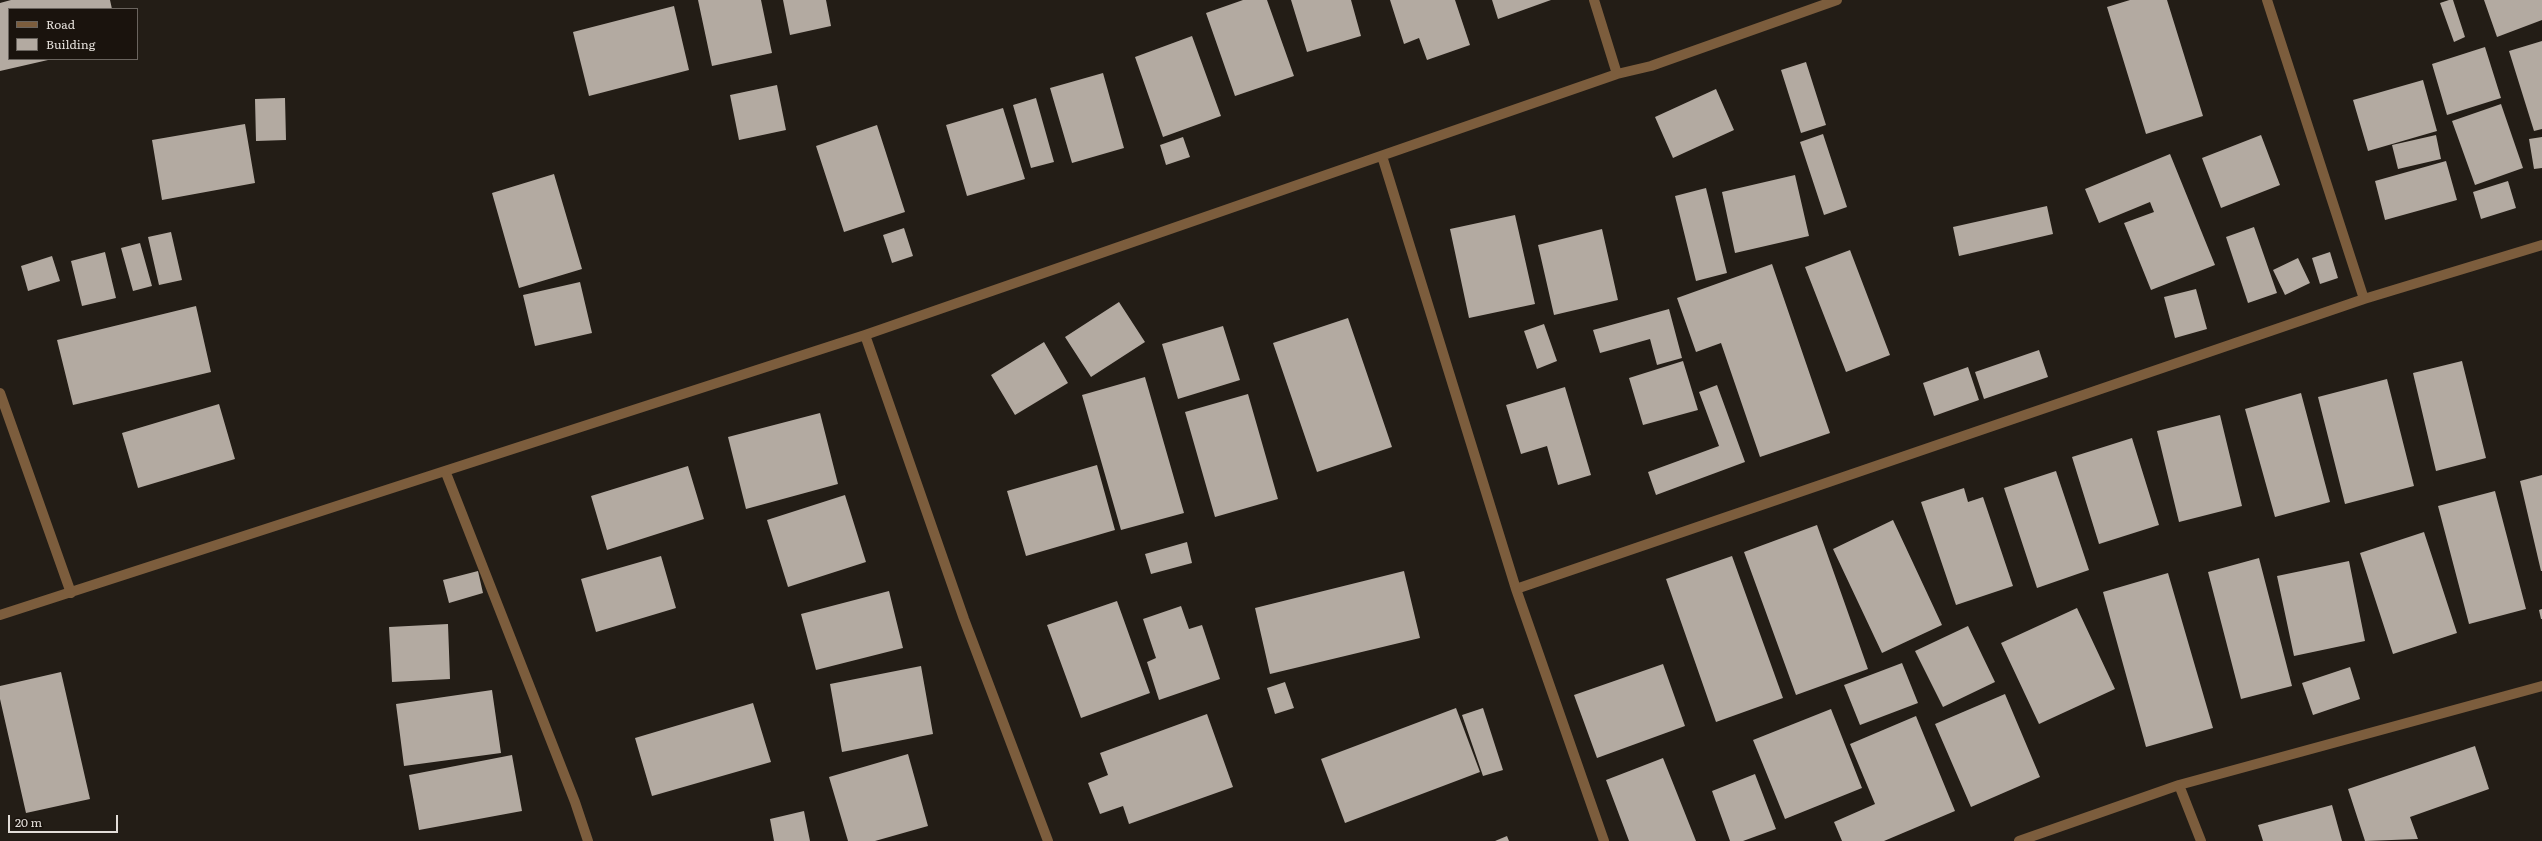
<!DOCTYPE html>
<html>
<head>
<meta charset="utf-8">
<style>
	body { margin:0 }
	#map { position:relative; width:2542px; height:841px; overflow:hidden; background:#231d16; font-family:Literata,serif }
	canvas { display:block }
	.legend { position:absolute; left:8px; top:8px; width:130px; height:52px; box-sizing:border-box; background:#1a130d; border:1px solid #6a645e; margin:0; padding:5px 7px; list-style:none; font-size:12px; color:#e2ddd8 }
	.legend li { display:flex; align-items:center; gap:8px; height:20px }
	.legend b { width:20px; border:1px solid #6a645e }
	.scale { position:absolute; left:8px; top:815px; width:110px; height:18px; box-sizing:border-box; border:2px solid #e2ddd8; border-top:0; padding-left:5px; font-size:12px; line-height:14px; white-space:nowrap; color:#e2ddd8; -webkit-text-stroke:3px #1a130d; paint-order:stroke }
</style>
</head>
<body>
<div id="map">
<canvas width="2542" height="841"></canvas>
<ul class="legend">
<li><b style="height:5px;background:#7c5d3d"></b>Road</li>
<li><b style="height:11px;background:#b3aaa1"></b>Building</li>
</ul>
<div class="scale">20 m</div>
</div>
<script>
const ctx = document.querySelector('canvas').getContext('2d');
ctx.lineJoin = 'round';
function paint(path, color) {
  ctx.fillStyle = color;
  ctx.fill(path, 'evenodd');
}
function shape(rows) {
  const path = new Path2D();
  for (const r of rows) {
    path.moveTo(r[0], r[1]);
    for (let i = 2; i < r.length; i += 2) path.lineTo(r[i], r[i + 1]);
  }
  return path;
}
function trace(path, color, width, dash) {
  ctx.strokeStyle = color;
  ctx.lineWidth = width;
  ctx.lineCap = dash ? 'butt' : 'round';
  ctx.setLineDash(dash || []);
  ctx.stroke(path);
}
const building = shape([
	[11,0,110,0,112,9,9,9,9,59,48,60,0,71,0,3],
	[698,0,761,0,772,53,712,66],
	[783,0,826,0,831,26,790,35],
	[1243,0,1267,0,1294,76,1235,96,1206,13],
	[1291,0,1351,0,1361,36,1307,52],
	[1390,0,1455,0,1470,45,1427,60,1419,38,1404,44],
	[1492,0,1551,0,1498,19],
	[2130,0,2167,0,2203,116,2146,134,2107,7],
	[2449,0,2453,0,2465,37,2454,42,2440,3],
	[2484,0,2542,0,2542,20,2497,37],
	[674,6,689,70,589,96,573,32],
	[1192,36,1221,116,1163,137,1135,57],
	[2542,41,2542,129,2534,131,2509,51],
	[2485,47,2501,98,2447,115,2432,64],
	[1806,62,1826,125,1801,133,1781,70],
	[1103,73,1124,148,1072,163,1050,88],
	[2423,80,2437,131,2368,151,2353,100],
	[777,85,786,130,739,140,730,95],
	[1716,89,1734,130,1673,158,1655,117],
	[285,98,286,140,256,141,255,99],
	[1036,98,1054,162,1031,168,1013,105],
	[2501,104,2523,168,2475,185,2452,121],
	[1003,108,1025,179,967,196,946,125],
	[245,124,255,183,162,200,152,140],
	[877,125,905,212,844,232,816,146],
	[1823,134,1847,207,1824,215,1800,142],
	[2261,135,2280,185,2221,208,2202,158],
	[2436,135,2441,159,2398,169,2392,145],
	[1183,137,1190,157,1166,165,1160,145],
	[2542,137,2542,168,2534,169,2529,139],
	[2170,154,2215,265,2151,290,2124,223,2154,212,2150,202,2099,223,2085,189],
	[2446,161,2457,200,2385,220,2375,181],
	[554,174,582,269,519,288,492,193],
	[1795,175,1809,236,1735,253,1722,192],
	[2508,181,2516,208,2481,219,2473,192],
	[1706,188,1727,273,1696,281,1675,196],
	[2047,206,2053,234,1959,256,1953,227],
	[1515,215,1535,304,1469,318,1450,229],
	[2254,227,2277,293,2248,303,2226,237],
	[904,228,913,256,892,263,883,235],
	[1602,229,1618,300,1554,315,1538,245],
	[171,232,182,280,159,285,148,237],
	[140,243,152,286,133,291,121,248],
	[1850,250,1890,355,1846,372,1805,267],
	[105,252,116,298,82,306,71,261],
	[2330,252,2338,278,2320,284,2312,258],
	[52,256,60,281,28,291,21,266],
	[2298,258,2310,283,2285,295,2273,270],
	[1772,264,1830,433,1760,457,1721,343,1696,352,1677,298],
	[580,282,592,333,535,346,523,295],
	[2196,289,2207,329,2175,338,2164,297],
	[1119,302,1145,342,1091,377,1065,337],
	[196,306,211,372,73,405,57,340],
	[1669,309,1682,358,1657,365,1650,339,1600,353,1593,330],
	[1348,318,1392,447,1317,472,1273,343],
	[1544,324,1557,361,1537,369,1524,331],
	[1223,326,1240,380,1178,399,1162,344],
	[1044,342,1068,383,1015,415,991,375],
	[2039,350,2048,377,1984,399,1975,372],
	[1683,361,1698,410,1643,425,1629,378],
	[2462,361,2486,458,2436,471,2413,373],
	[1968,367,1979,400,1934,416,1923,383],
	[1145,377,1184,513,1121,530,1082,395],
	[2387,379,2414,486,2345,504,2318,397],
	[1717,385,1745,462,1656,495,1648,472,1719,446,1699,392],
	[1565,387,1591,475,1558,485,1547,446,1521,454,1506,405],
	[2301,393,2330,502,2275,517,2245,409],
	[1248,394,1278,499,1215,517,1185,412],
	[219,404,235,459,138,488,122,433],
	[820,413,838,484,746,509,728,437],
	[2220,415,2242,506,2179,522,2157,431],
	[2132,438,2159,525,2099,544,2072,457],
	[1097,465,1115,530,1026,556,1007,491],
	[688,466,704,519,607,550,591,496],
	[2056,471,2089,570,2037,588,2004,488],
	[2542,475,2542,571,2541,571,2520,481],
	[1964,488,1968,502,1983,497,2013,586,1956,605,1921,502],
	[2495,491,2526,609,2469,624,2438,506],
	[845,495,866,562,788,587,767,520],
	[1893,520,1942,625,1882,653,1833,549],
	[1817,525,1868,669,1796,695,1744,552],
	[2424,532,2457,633,2393,654,2360,553],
	[1187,542,1192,563,1151,574,1145,554],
	[661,556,676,608,596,632,581,579],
	[1732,556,1783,698,1716,722,1666,579],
	[2259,558,2292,686,2241,699,2208,572],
	[2349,561,2365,641,2294,656,2277,576],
	[478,571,483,593,449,603,443,580],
	[1404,571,1420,638,1270,674,1255,608],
	[2168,573,2213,728,2146,747,2103,592],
	[889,591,903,648,816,670,801,614],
	[1117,601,1150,693,1081,718,1047,625],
	[1181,606,1189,629,1202,625,1220,679,1159,700,1147,662,1156,658,1143,619],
	[2077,608,2115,689,2039,724,2001,643],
	[2542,609,2542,619,2541,619,2539,610],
	[448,624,450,679,392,682,389,627],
	[1968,626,1995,682,1943,707,1915,651],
	[1902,663,1918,703,1860,725,1844,685],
	[1663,664,1685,726,1597,758,1574,695],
	[921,666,933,734,842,752,830,684],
	[2350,667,2360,699,2313,715,2302,683],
	[61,672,90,799,26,813,0,699,0,686],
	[1285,682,1294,708,1275,714,1267,688],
	[492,690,501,753,404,766,396,704],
	[2005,694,2040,777,1971,807,1935,724],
	[753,703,771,762,652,796,635,738],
	[1456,708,1480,772,1345,823,1321,759],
	[1483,708,1503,770,1483,776,1462,715],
	[1831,709,1862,788,1785,819,1753,740],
	[1207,714,1233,787,1129,824,1123,806,1100,814,1088,783,1108,775,1100,753],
	[1916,716,1955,811,1884,841,1842,841,1834,822,1875,804,1850,744],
	[2475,746,2489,789,2410,817,2418,839,2365,841,2348,789],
	[908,754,928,826,875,841,848,841,829,777],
	[512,755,522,811,419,830,409,775],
	[1663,758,1696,841,1629,841,1606,780],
	[1755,774,1776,829,1743,841,1730,841,1712,791],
	[2332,805,2342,841,2263,841,2258,825],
	[804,811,810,841,774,841,770,819],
	[1507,836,1509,841,1495,841]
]);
const minor = shape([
	[1594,0,1617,74],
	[2267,0,2364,299],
	[1382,156,1516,589,1604,841],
	[865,335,964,619,1048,841],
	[0,393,71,593],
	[446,473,575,802,588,841],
	[1516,589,2364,299,2542,245],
	[0,615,865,335,1617,74,1651,66,1837,0],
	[2179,785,2201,841],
	[2019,841,2179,785,2542,686]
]);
paint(building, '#b3aaa1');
trace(minor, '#7c5d3d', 10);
</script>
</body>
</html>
